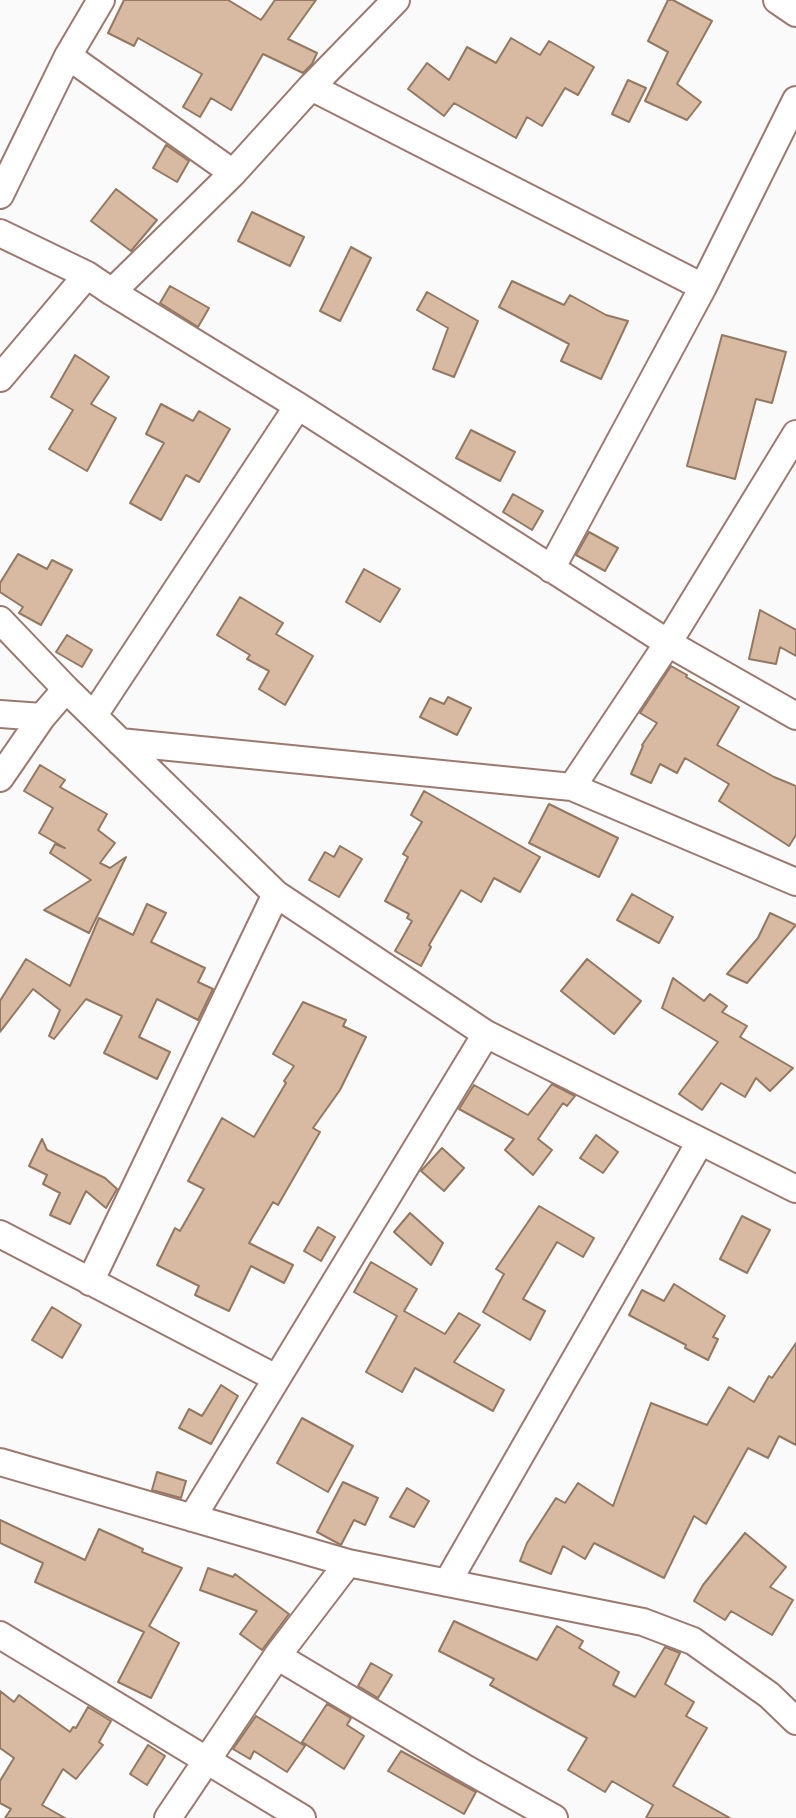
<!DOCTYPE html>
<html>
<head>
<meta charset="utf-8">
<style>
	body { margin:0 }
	canvas { display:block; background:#fafafa }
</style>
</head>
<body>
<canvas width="796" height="1818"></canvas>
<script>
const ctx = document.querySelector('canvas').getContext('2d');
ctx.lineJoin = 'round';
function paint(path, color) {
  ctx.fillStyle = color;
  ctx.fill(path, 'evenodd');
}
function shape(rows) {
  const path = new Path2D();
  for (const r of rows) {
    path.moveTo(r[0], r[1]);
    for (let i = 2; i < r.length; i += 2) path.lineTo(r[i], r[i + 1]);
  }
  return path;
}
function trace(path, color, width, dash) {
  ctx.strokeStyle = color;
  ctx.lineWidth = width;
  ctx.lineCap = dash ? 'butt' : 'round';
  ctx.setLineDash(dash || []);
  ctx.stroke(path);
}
const building = shape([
	[124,0,228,0,261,20,275,0,316,0,288,39,317,53,312,64,303,73,263,54,231,110,211,98,200,117,183,107,202,74,138,38,134,46,108,33,124,0],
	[668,0,673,0,712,21,677,84,701,102,687,120,645,101,668,52,648,41,668,0],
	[511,38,540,55,549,41,594,67,578,95,565,88,542,126,527,117,516,138,454,103,444,116,408,89,427,63,449,80,467,47,496,63,511,38],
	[628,80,646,88,629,122,612,114,628,80],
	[166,145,189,161,177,182,153,168,166,145],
	[116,189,157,220,131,251,91,221,116,189],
	[252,212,304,237,290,266,238,241,252,212],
	[351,247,371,258,340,321,320,311,351,247],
	[512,281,564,305,570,295,606,315,628,321,601,379,561,361,569,344,499,307,512,281],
	[170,286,209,308,198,327,160,303,170,286],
	[427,292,478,321,454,377,433,369,448,328,417,310,427,292],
	[722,335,786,352,772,403,756,399,735,479,687,466,722,335],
	[75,355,109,377,91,404,116,418,87,471,49,449,73,410,51,397,75,355],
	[161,404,193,421,199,411,230,429,199,482,186,475,161,520,130,503,164,443,146,434,161,404],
	[471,430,515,452,500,481,456,458,471,430],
	[513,494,543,511,532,530,503,512,513,494],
	[589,532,618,548,605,571,576,555,589,532],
	[18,554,47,569,52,560,72,570,41,625,19,613,23,607,0,592,0,583,18,554],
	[364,569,400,589,380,622,346,602,364,569],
	[240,597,283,623,276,634,313,656,285,705,259,689,269,671,247,659,250,655,217,635,240,597],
	[760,610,796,630,796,656,780,647,776,664,749,659,760,610],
	[67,635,92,650,82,667,56,652,67,635],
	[671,666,687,675,686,677,739,707,717,745,774,777,796,786,796,835,789,846,719,801,729,784,685,758,677,773,660,764,651,783,631,774,643,746,642,745,657,723,640,713,671,666],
	[448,697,471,708,457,735,420,717,430,698,444,704,448,697],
	[40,765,65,780,60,787,107,814,98,830,115,843,100,863,110,868,126,857,89,933,44,910,91,880,50,853,55,844,65,848,39,833,53,808,24,791,40,765],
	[424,791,540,857,520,892,494,878,481,902,461,890,429,945,431,947,421,966,395,951,412,921,407,918,409,914,385,901,408,857,403,854,422,822,411,815,424,791],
	[549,804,618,838,599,877,529,843,549,804],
	[340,846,362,859,339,897,309,880,325,852,334,857,340,846],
	[632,894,673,917,659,943,617,920,632,894],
	[147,904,166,913,151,942,205,968,198,982,213,989,198,1020,157,999,139,1037,170,1052,157,1079,104,1053,122,1016,86,999,54,1039,49,1036,60,1010,33,989,0,1032,0,1001,26,959,70,986,99,918,133,935,147,904],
	[770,913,796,925,747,983,727,974,758,938,770,913],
	[587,959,641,1001,614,1034,561,991,587,959],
	[673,978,704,1001,710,994,727,1006,722,1012,747,1026,740,1037,793,1068,770,1091,756,1078,745,1097,721,1083,702,1110,679,1094,718,1042,662,1008,673,978],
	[303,1002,346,1020,343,1026,366,1037,340,1090,313,1128,320,1132,278,1205,273,1202,249,1243,293,1265,284,1283,251,1266,229,1311,195,1295,199,1286,157,1265,175,1228,180,1231,204,1189,188,1181,222,1118,254,1137,286,1083,284,1081,294,1066,273,1054,303,1002],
	[552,1084,575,1096,567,1106,563,1103,538,1139,552,1150,533,1175,505,1150,514,1139,459,1109,474,1085,528,1115,552,1084],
	[596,1135,618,1152,603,1173,580,1158,596,1135],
	[42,1139,47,1150,105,1178,117,1189,106,1208,86,1191,70,1224,50,1215,60,1193,43,1184,47,1175,29,1166,42,1139],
	[442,1148,464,1168,444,1191,421,1171,442,1148],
	[539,1206,594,1238,583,1257,557,1242,523,1299,545,1311,530,1340,483,1312,504,1274,496,1269,539,1206],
	[410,1213,443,1243,431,1265,394,1232,410,1213],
	[742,1216,770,1230,747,1273,720,1259,742,1216],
	[318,1227,335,1237,321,1261,304,1251,318,1227],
	[371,1262,417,1289,404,1311,445,1334,459,1313,480,1325,454,1362,504,1390,493,1411,415,1368,402,1392,366,1372,397,1316,354,1292,371,1262],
	[674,1284,725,1316,713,1337,718,1339,708,1360,685,1348,686,1345,629,1315,642,1290,664,1301,674,1284],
	[52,1307,81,1325,62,1358,32,1340,52,1307],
	[796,1343,796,1445,779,1436,768,1458,748,1448,706,1524,694,1516,664,1578,594,1543,585,1559,563,1546,551,1574,520,1561,527,1543,556,1498,565,1503,578,1483,613,1506,651,1403,707,1425,729,1387,754,1402,769,1376,772,1378,796,1343],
	[221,1385,238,1396,211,1444,179,1428,189,1409,202,1416,221,1385],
	[302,1418,353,1446,328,1492,277,1463,302,1418],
	[157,1472,186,1481,181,1498,152,1490,157,1472],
	[343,1482,378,1498,365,1525,354,1520,341,1545,317,1532,343,1482],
	[407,1488,429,1501,414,1527,390,1517,407,1488],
	[0,1520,85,1560,99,1529,143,1549,142,1552,182,1568,149,1626,179,1643,151,1698,118,1682,144,1632,35,1582,43,1563,0,1543,0,1520],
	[745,1533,786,1567,770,1587,793,1600,772,1635,731,1611,725,1620,694,1601,703,1585,745,1533],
	[208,1568,233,1577,235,1574,289,1614,262,1650,240,1634,257,1611,200,1590,208,1568],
	[454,1621,537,1660,557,1626,583,1641,579,1648,619,1672,613,1685,635,1697,665,1647,680,1653,665,1684,694,1702,686,1716,707,1728,673,1786,730,1818,646,1818,653,1805,612,1781,605,1792,568,1770,587,1738,490,1685,494,1679,439,1651,454,1621],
	[371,1663,392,1675,378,1698,358,1686,371,1663],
	[0,1691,14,1702,19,1695,70,1732,73,1727,76,1728,88,1707,111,1721,99,1742,103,1745,76,1779,63,1769,42,1805,65,1818,5,1818,11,1809,0,1803,0,1781,14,1758,0,1748,0,1691],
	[327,1704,351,1718,347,1725,364,1736,344,1769,302,1742,327,1704],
	[256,1716,305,1746,287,1772,254,1751,250,1759,233,1749,256,1716],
	[148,1745,165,1756,147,1785,130,1774,148,1745],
	[401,1751,476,1792,464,1814,388,1771,401,1751]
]);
const street = shape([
	[101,0,68,56,233,173],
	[777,0,796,13],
	[311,87,703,287,796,100],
	[0,195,68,56],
	[0,233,87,275,112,292,233,173,311,87,396,0],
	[112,292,298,406,668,643,796,716],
	[0,378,87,275],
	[551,569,703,287],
	[0,620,66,689,276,894,486,1034,796,1189],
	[0,714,42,717],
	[94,715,298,406],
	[120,742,572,787,796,882],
	[0,778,42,717,66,689],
	[572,787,668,643,796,434],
	[0,1234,276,1378],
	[90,1282,276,894],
	[0,1462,348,1563,643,1622,693,1641,769,1695,796,1721],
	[192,1518,486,1034],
	[447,1583,700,1142],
	[0,1635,302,1818],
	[277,1656,463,1767,554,1818],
	[168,1818,277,1656,348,1563]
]);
paint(building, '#d8baa3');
trace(building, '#937862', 2);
trace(street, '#9c796e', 30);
trace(street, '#fff', 26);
</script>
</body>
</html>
